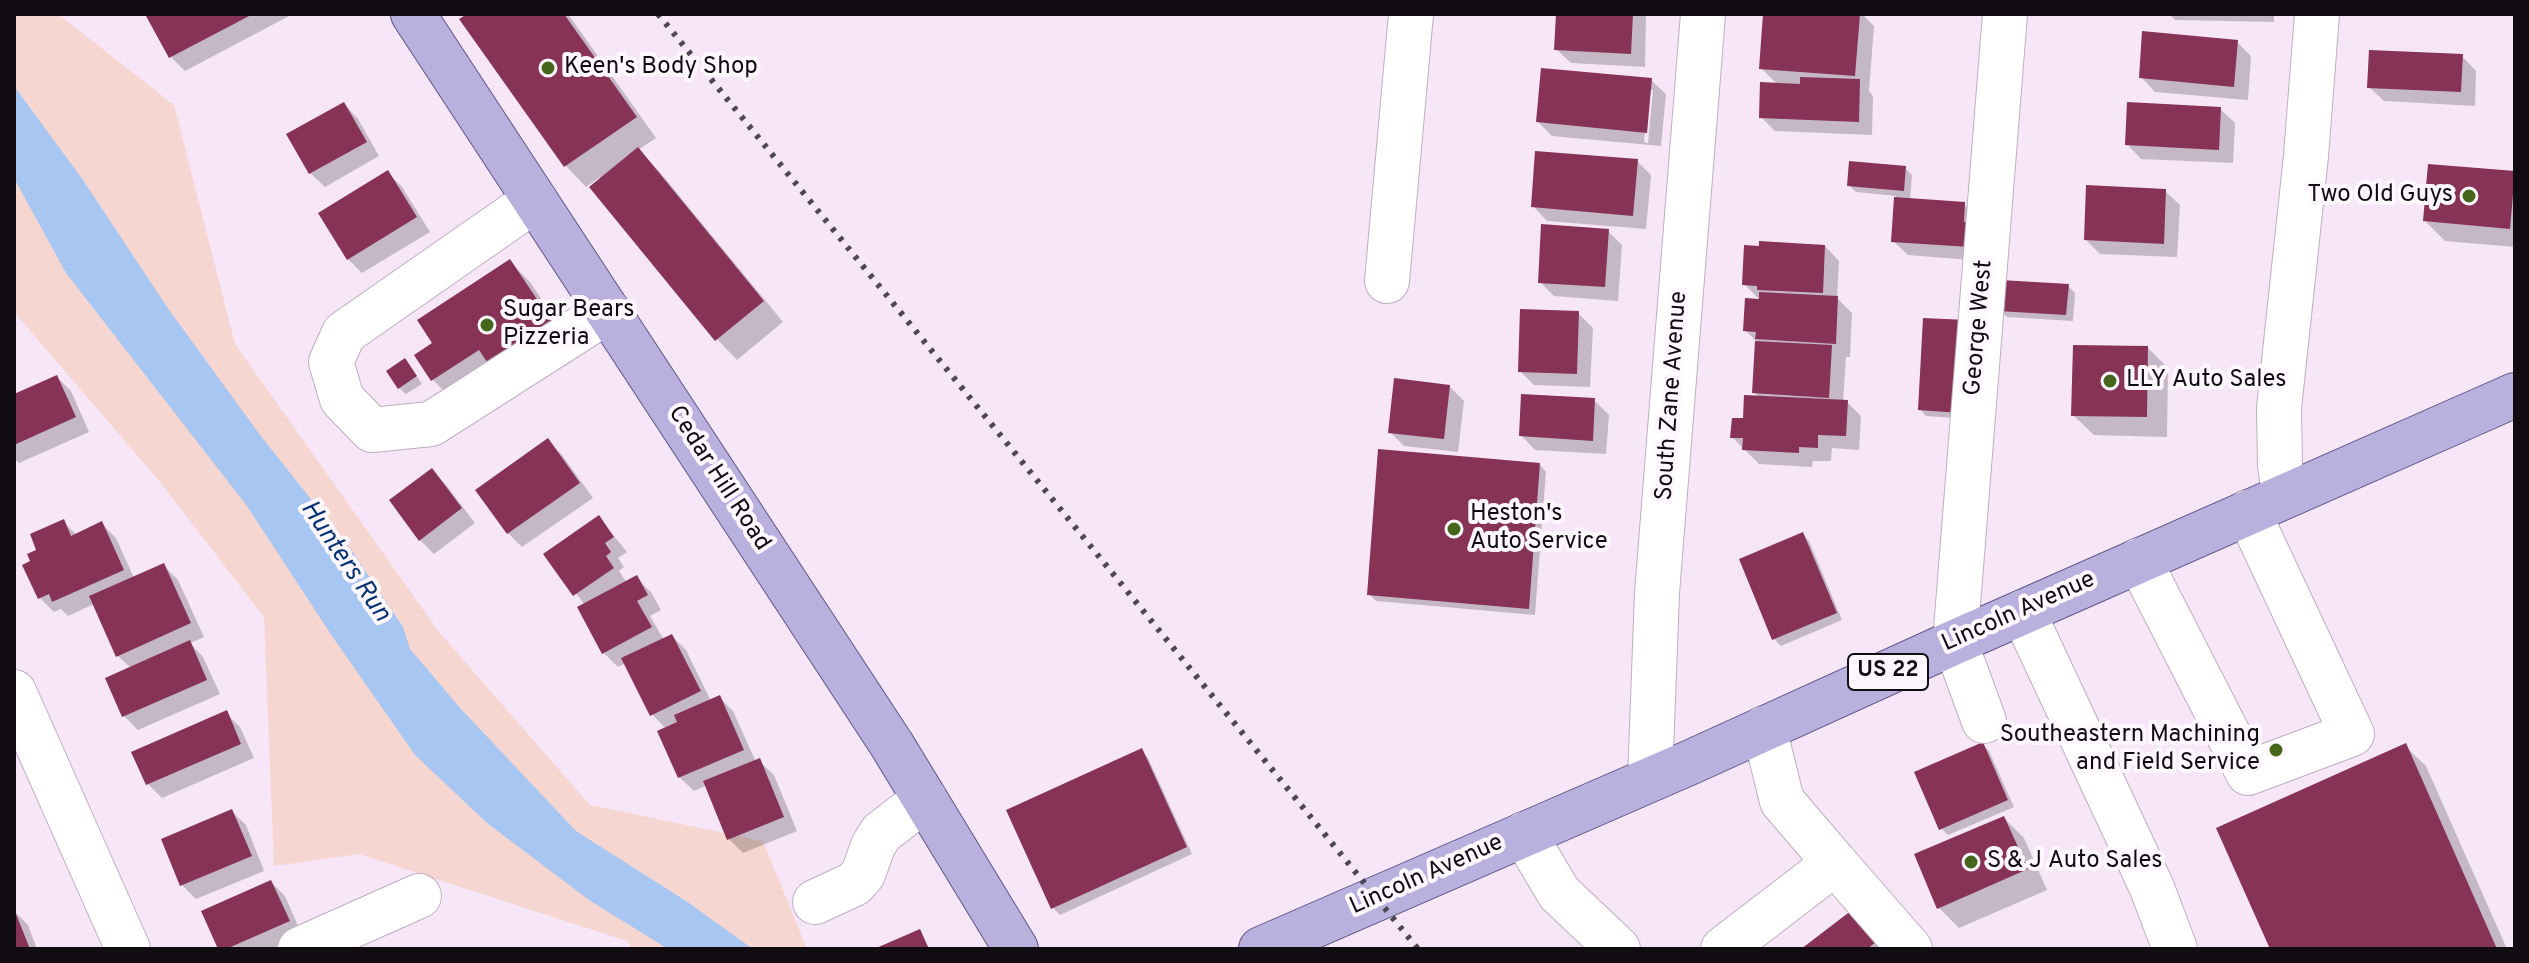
<!DOCTYPE html>
<html>
<head>
<meta charset="utf-8">
<style>
	body { margin:0 }
	#map { position:relative; width:2529px; height:963px; overflow:hidden; background:#f7e6f8; font-family:Overpass,sans-serif }
	canvas { display:block }
	.frame { position:absolute; inset:0; border:16px solid #110c12; pointer-events:none }
</style>
</head>
<body>
<div id="map">
<canvas width="2529" height="963"></canvas>
<div class="frame"></div>
</div>
<script>
const ctx = document.querySelector('canvas').getContext('2d');
ctx.lineJoin = 'round';
function paint(path, color) {
  ctx.fillStyle = color;
  ctx.fill(path, 'evenodd');
}
function shape(rows) {
  const path = new Path2D();
  for (const r of rows) {
    path.moveTo(r[0], r[1]);
    for (let i = 2; i < r.length; i += 2) path.lineTo(r[i], r[i + 1]);
  }
  return path;
}
function trace(path, color, width, dash) {
  ctx.strokeStyle = color;
  ctx.lineWidth = width;
  ctx.lineCap = dash ? 'butt' : 'round';
  ctx.setLineDash(dash || []);
  ctx.stroke(path);
}
function write(font, color, halo, rows, align = 'center') {
  ctx.font = font + ' Overpass,sans-serif';
  ctx.lineWidth = 8;
  ctx.setLineDash([]);
  ctx.textBaseline = 'middle';
  ctx.strokeStyle = halo;
  ctx.fillStyle = color;
  for (const [text, x, y, turn = 0] of rows) {
    ctx.save();
    ctx.translate(x, y);
    ctx.rotate((+turn || 0) * Math.PI / 180);
    ctx.textAlign = isNaN(turn) ? turn : align;
    if (halo) ctx.strokeText(text, 0, 0);
    ctx.fillText(text, 0, 0);
    ctx.restore();
  }
}
const green = shape([
	[14,14,58,14,174,105,235,344,439,632,590,805,763,841,807,949,633,949,627,941,359,854,274,866,264,617,160,482,14,312]
]);
const water = shape([
	[14,86,83,180,167,307,260,435,352,551,403,627,410,649,461,709,576,831,686,901,753,949,668,949,589,900,487,823,415,755,332,636,247,506,66,273,14,178]
]);
const shadow = shape([
	[154,14,293,14,185,71,171,57,149,17],
	[470,14,568,14,656,138,638,150,658,170,783,322,737,360,717,339,600,177,586,187,566,166,462,20],
	[1558,14,1646,14,1645,67,1571,63,1556,49],
	[1765,14,1862,14,1874,26,1869,91,1873,96,1872,135,1775,131,1761,117,1778,85,1761,68],
	[2169,14,2274,14,2274,22,2175,20],
	[2237,42,2251,56,2248,100,2155,92,2141,77],
	[2462,56,2476,71,2475,106,2384,101,2369,87],
	[1651,80,1666,94,1661,146,1552,136,1538,122],
	[1649,90,1653,90,1648,143,1644,142],
	[344,104,358,119,379,156,325,187,310,173],
	[2220,109,2235,123,2233,163,2141,159,2127,144],
	[1637,161,1651,175,1646,229,1547,221,1533,206],
	[1905,168,1912,175,1910,200,1964,204,1978,219,1983,261,1908,255,1893,241,1896,196,1856,192,1849,185],
	[388,173,402,187,430,232,362,273,348,259],
	[2514,173,2515,247,2445,241,2425,221],
	[2165,191,2180,205,2177,257,2100,254,2086,240],
	[1608,231,1622,245,1618,301,1554,296,1540,282],
	[1825,246,1839,261,1837,298,1852,313,1850,357,1846,357,1843,402,1847,402,1861,416,1859,450,1832,448,1831,461,1813,461,1812,467,1759,464,1732,437,1759,398,1754,392,1757,342,1745,330,1761,301,1744,284],
	[509,261,530,282,576,350,453,400,433,380,417,356,435,344],
	[2068,286,2075,293,2073,321,2007,317,2000,311],
	[1578,313,1593,328,1590,387,1534,385,1520,371],
	[1966,322,1967,419,1926,416,1920,409],
	[2148,348,2168,368,2167,437,2094,435,2073,415],
	[411,368,422,384,406,394,399,388],
	[57,377,71,391,89,432,19,463,14,458,14,397],
	[1449,386,1464,401,1458,452,1404,446,1390,432],
	[1594,400,1609,415,1606,454,1535,450,1521,435],
	[548,441,562,455,593,498,522,547,508,533],
	[1540,465,1546,472,1535,615,1376,601,1369,594],
	[432,470,446,485,475,523,434,554,420,540],
	[599,518,627,552,618,558,624,567,619,571,627,583,636,578,651,592,661,610,650,616,664,640,672,636,686,650,711,701,719,697,733,711,756,762,759,761,774,775,797,831,743,853,729,839,707,785,694,791,679,777,666,729,652,714,626,663,618,667,604,653,585,605,546,555],
	[63,522,77,535,102,524,116,538,134,578,164,566,178,580,204,637,190,643,203,657,220,694,138,730,124,716,131,668,118,656,94,604,68,616,61,609,54,612,40,598,33,562],
	[1802,534,1809,541,1842,620,1781,646,1774,639],
	[226,713,240,727,254,758,162,798,148,784],
	[1982,744,1989,751,2014,807,1948,835,1941,828],
	[2405,746,2426,766,2507,949,2273,949],
	[1141,751,1148,758,1192,854,1060,915,1053,908],
	[231,811,246,825,264,871,196,899,182,885],
	[2004,818,2024,838,2047,890,1959,928,1939,908],
	[271,882,285,896,302,935,271,949,220,949],
	[1869,900,1883,949,1804,949],
	[14,911,28,925,37,949,14,949]
]);
const building = shape([
	[150,14,253,14,169,58,146,16],
	[467,14,564,14,637,117,564,167,459,19],
	[1556,14,1633,14,1631,54,1554,50],
	[1763,14,1860,14,1855,76,1759,69],
	[2142,31,2238,40,2234,87,2139,78],
	[2369,50,2463,54,2461,92,2367,88],
	[1541,68,1652,78,1647,133,1536,122],
	[1800,77,1860,79,1859,122,1759,118,1760,82,1800,84],
	[344,102,367,142,309,174,286,134],
	[2127,102,2221,107,2219,150,2125,145],
	[638,147,764,301,715,341,589,187],
	[1535,151,1638,159,1633,216,1531,207],
	[1849,161,1906,166,1904,191,1847,186],
	[2428,164,2515,171,2510,229,2423,221],
	[388,170,417,217,347,260,318,213],
	[2086,185,2166,189,2164,244,2084,240],
	[1894,197,1965,202,1964,222,1972,222,1970,247,1891,242],
	[1541,224,1609,229,1605,287,1538,283],
	[1759,241,1825,245,1823,293,1757,290,1757,286,1742,285,1744,245,1759,246],
	[510,259,557,329,493,371,479,350,431,381,414,355,432,343,417,320],
	[2000,280,2069,284,2066,315,1998,311],
	[1759,292,1838,296,1836,344,1755,339,1756,332,1743,331,1745,298,1759,299],
	[1520,309,1579,311,1577,374,1518,372],
	[1923,318,1967,320,1960,413,1918,410],
	[1755,341,1832,345,1829,398,1752,393],
	[2073,345,2148,346,2147,417,2071,416],
	[405,358,417,376,398,389,386,371],
	[57,375,76,417,14,445,14,394],
	[1394,378,1450,385,1444,439,1388,433],
	[1521,394,1595,398,1593,441,1519,436],
	[1744,395,1848,400,1846,436,1818,435,1818,448,1799,447,1799,453,1742,450,1743,438,1730,438,1732,418,1743,418],
	[548,438,580,483,507,534,475,490],
	[1378,449,1540,463,1529,609,1367,595],
	[432,468,462,508,419,541,389,500],
	[599,515,614,537,605,543,611,552,606,556,614,568,573,596,543,554],
	[64,519,71,536,102,521,124,570,52,602,49,594,38,599,22,565,30,561,27,554,36,550,30,534],
	[1803,532,1837,613,1772,640,1739,559],
	[164,563,191,623,116,657,89,596],
	[637,575,648,595,637,601,652,627,602,654,577,607],
	[672,634,701,691,650,716,621,658],
	[190,640,207,680,122,717,105,678],
	[720,695,744,750,678,778,657,731,677,722,674,715],
	[227,710,241,744,146,785,131,752],
	[1983,742,2008,800,1939,830,1914,772],
	[2406,743,2497,949,2270,949,2216,828],
	[1142,748,1187,847,1051,909,1006,810],
	[760,758,784,817,727,840,703,781],
	[232,809,252,856,180,886,161,839],
	[2004,816,2028,869,1937,909,1914,854],
	[271,880,290,921,226,949,218,949,201,911],
	[1869,897,1893,929,1867,949,1801,949],
	[14,909,30,949,14,949],
	[920,929,929,949,874,949]
]);
const minor = shape([
	[535,200,344,333,331,362,342,399,372,430,431,424,608,311],
	[1387,281,1411,14],
	[2284,496,2280,465,2279,408,2306,156,2317,14],
	[2139,560,2248,773,2352,734,2248,512],
	[2023,612,2152,888,2175,949],
	[14,692,128,949],
	[1984,721,1955,642,2005,14],
	[1650,779,1657,593,1703,14],
	[1524,834,1559,893,1618,949],
	[1835,863,1910,949],
	[815,902,854,884,863,874,873,846,881,833,925,799],
	[300,949,419,896],
	[1723,949,1835,863,1782,801,1764,728]
]);
const major = shape([
	[413,14,892,745,1016,949],
	[1261,949,1691,762,1955,642,2515,395]
]);
const rail = shape([
	[658,14,1418,949]
]);
const markers = [
	[548,68,8,"#46661c"],
	[2469,196,8,"#46661c"],
	[487,325,8,"#46661c"],
	[2110,381,8,"#46661c"],
	[1454,529,8,"#46661c"],
	[2276,750,8,"#46661c"],
	[1971,862,8,"#46661c"]
];
const shields = [
	[1888,672,80]
];
const shieldNames = [
	["US 22",1888,672]
];
const poiNames = [
	["Keen's Body Shop",564,68],
	["Two Old Guys",2453,196,"right"],
	["Sugar Bears",503,311],
	["Pizzeria",503,339],
	["LLY Auto Sales",2126,381],
	["Heston's",1470,515],
	["Auto Service",1470,543],
	["Southeastern Machining",2260,736,"right"],
	["and Field Service",2260,764,"right"],
	["S & J Auto Sales",1987,862]
];
const streetNames = [
	["George West",1980,328,-85],
	["South Zane Avenue",1673,396,-86],
	["Cedar Hill Road",718,479,57],
	["Lincoln Avenue",2019,613,-24],
	["Lincoln Avenue",1427,876,-24]
];
const waterNames = [
	["Hunters Run",344,562,56]
];
paint(green, '#f5d6d0');
paint(water, '#a8c6f2');
paint(shadow, '#0003');
paint(building, '#863355');
trace(minor, '#beafbf', 46);
trace(major, '#5f5487', 46);
trace(minor, '#fff', 44);
trace(major, '#b8b0dd', 44);
trace(rail, '#4f4750', 6, [4, 8]);
for (const [x, y, r, color] of markers) {
  const dot = new Path2D();
  dot.arc(x, y, r, 0, 2 * Math.PI);
  ctx.fillStyle = color;
  ctx.fill(dot);
  trace(dot, '#fef7fe', 3);
}
for (const [x, y, w] of shields) {
  const box = new Path2D();
  box.roundRect(x - w / 2, y - 18, w, 36, 6);
  ctx.fillStyle = '#fef7fe';
  ctx.fill(box);
  trace(box, '#110c12', 2);
}
write('bold 22px', '#110c12', null, shieldNames);
write('24px', '#110c12', '#fef7fe', poiNames, 'left');
write('24px', '#110c12', '#fef7fe', streetNames);
write('italic 26px', '#063473', '#fef7fe', waterNames);
</script>
</body>
</html>
